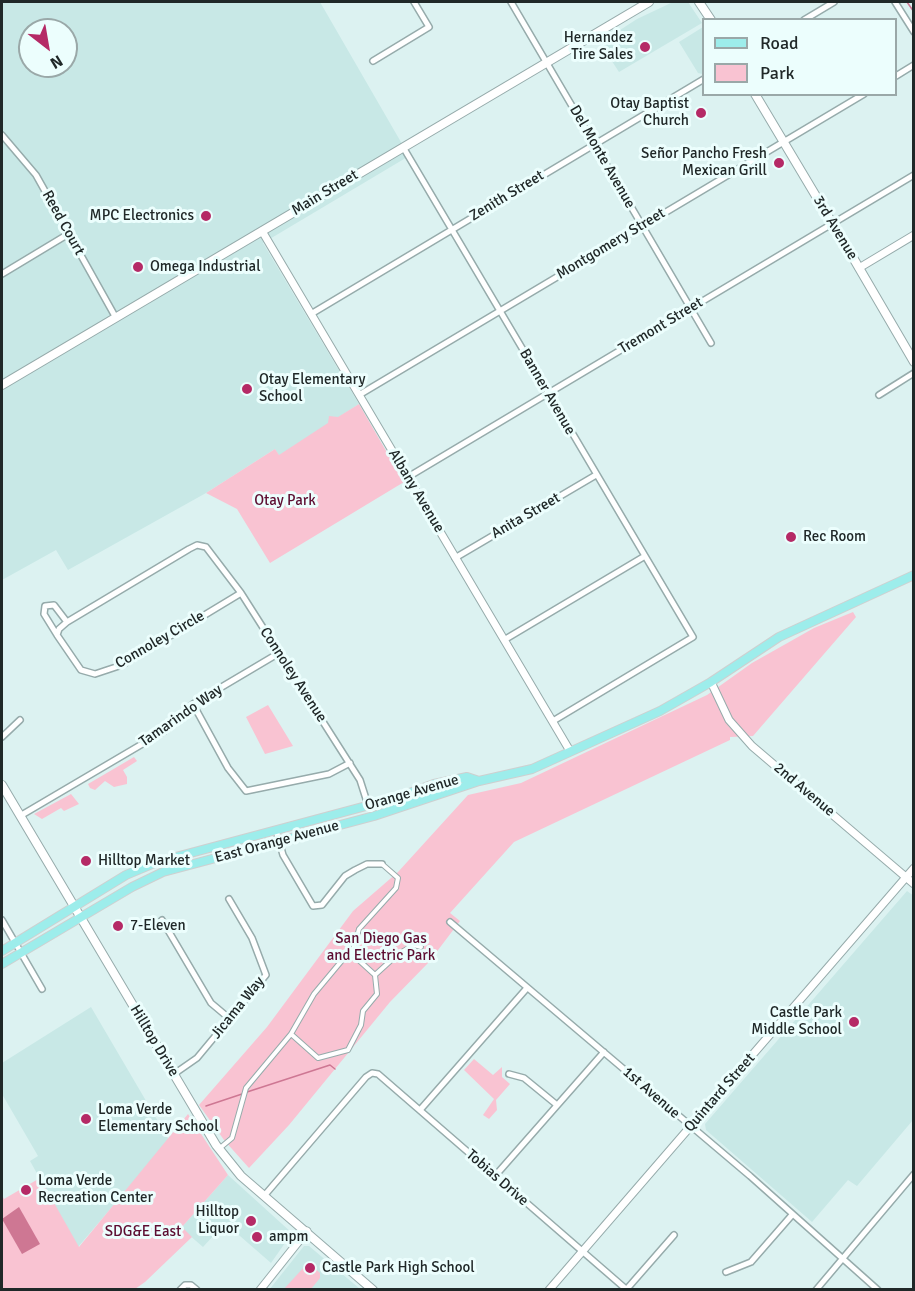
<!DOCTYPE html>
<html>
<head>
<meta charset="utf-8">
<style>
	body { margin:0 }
	#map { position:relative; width:915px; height:1291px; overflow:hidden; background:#dcf2f1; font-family:Signika,sans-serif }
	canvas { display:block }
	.frame { position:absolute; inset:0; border:3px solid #202828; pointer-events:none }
	.legend { position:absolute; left:702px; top:18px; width:195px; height:78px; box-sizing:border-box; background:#ecfefd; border:2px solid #9aa8a8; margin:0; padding:8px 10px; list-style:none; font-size:18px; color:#202828 }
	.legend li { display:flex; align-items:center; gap:12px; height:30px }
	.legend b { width:30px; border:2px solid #9aa8a8 }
	.north { position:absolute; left:18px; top:18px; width:60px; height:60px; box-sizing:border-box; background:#ecfefd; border:2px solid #9aa8a8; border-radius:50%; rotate:149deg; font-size:16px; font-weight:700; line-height:24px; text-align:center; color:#202828 }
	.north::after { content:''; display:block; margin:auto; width:21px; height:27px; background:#b52a66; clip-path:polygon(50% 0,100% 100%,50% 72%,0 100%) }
</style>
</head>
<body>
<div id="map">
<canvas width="915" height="1291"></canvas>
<div class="frame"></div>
<ul class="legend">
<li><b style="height:8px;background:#9dedeb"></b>Road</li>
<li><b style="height:16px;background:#f9c3d2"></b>Park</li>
</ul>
<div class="north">N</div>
</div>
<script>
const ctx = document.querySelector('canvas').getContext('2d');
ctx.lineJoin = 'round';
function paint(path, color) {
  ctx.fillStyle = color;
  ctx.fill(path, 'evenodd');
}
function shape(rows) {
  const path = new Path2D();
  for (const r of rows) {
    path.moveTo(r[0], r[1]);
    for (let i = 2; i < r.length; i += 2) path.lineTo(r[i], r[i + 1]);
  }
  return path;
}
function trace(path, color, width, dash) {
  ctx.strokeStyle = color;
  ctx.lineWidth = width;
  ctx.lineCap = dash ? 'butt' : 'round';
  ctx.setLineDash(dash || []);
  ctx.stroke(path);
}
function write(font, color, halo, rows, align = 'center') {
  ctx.font = font + ' Signika,sans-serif';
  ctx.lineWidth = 6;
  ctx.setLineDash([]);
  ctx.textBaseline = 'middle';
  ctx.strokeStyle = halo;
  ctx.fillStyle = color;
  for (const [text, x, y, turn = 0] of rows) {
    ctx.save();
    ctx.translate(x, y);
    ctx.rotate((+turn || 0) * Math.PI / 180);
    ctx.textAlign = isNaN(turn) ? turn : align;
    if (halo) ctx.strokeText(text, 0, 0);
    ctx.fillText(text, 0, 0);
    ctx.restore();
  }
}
const built = shape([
	[2,2,320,2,409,156,263,243,359,404,279,456,275,449,206,493,68,570,56,550,2,580],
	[30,30,66,30,66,66,30,66],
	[673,2,688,2,702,23,619,72,600,43,637,19],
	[703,27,704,73,702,74,698,73,679,42],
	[907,891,914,896,913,1120,857,1186,848,1180,812,1222,706,1130,705,1124],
	[91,1007,169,1140,78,1247,30,1161,38,1156,2,1094,2,1063],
	[228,1175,292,1233,271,1263,225,1223,203,1247,181,1228],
	[304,1246,309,1246,360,1289,269,1290]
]);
const green = shape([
	[359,404,404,482,270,563,237,509,206,493,275,449,279,455,328,423,329,416,338,417],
	[853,612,856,617,753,736,730,737,730,740,514,842,450,913,460,921,429,962,390,1002,289,1125,249,1168,224,1140,199,1105,267,1027,353,911,398,872,468,795,521,783,707,695,752,663,814,628],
	[268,705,293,746,265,754,246,717],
	[134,757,137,761,123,770,127,777,127,784,114,787,105,781,95,790,90,788,88,784],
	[71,794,79,804,64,811,61,808,42,819,34,814],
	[474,1059,493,1075,502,1067,502,1077,510,1084,496,1100,497,1110,489,1119,483,1115,494,1099,464,1070],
	[188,1114,228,1175,182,1227,192,1237,145,1282,135,1289,2,1289,2,1195,4,1199,40,1178,79,1247],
	[310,1264,320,1273,320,1278,311,1289,284,1289,305,1266]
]);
const water = shape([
	[19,1207,40,1244,22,1254,2,1219]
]);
const stream = shape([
	[907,2,914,12],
	[247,1092,330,1065,335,1069],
	[206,1106,242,1094],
	[190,1123,191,1120]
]);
const pedestrian = shape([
	[352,954,359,929,396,888,398,878,382,864],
	[291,1034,314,994,344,958,352,954,375,975],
	[220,1148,232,1138,246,1088,291,1034,318,1058,348,1050,361,1025,363,1011,377,994,375,975,398,954,414,945,421,947]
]);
const minor = shape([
	[511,2,711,343],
	[895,2,914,32],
	[804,20,834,2],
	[373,61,429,27,414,2],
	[896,76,914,65],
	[2,135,36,175,116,318],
	[403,147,693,637,553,721],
	[2,274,70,233],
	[311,314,704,79],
	[359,395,864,94],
	[879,395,914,373],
	[408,477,914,175],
	[455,558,596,475],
	[241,593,122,665,95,674,81,670,57,635,59,629,67,622,189,549,197,545,206,547,241,593,360,780,368,805],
	[57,635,44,614,45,606,54,605,67,622],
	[504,640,645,556],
	[193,704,228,768,246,791,329,774,350,763],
	[2,737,20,720],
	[20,816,166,730,193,704,279,653],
	[276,830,283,855,313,906,322,905,345,876,355,870,367,864,382,864],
	[2,920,42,989],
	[162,920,211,1003,230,1019],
	[450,922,750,1176,878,1290],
	[174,1074,197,1058,266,975,252,938,229,899],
	[509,1074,524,1078,557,1105],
	[420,1110,527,988],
	[495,1176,604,1052],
	[264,1196,366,1077,372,1073,378,1074,627,1290],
	[726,1272,751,1262,792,1215],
	[180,1290,185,1285,191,1285,197,1290],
	[626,1290,674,1235],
	[816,1290,914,1174]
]);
const tertiary = shape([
	[262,231,570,751],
	[859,268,914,235],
	[711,682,729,720,752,746,914,884],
	[260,1290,307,1231],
	[549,1290,914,868]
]);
const secondary = shape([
	[699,2,711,20],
	[755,94,847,248],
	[848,249,914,362],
	[2,385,649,2],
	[2,785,216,1145,241,1176,373,1290]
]);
const primary = shape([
	[2,951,126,875,157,862,396,798,434,784,467,777,479,781,532,769,660,711,711,682,779,637,914,575],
	[2,964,132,887,163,872,374,816,479,781]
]);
const markers = [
	[645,47,6,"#b52a66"],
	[701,113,6,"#b52a66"],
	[779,163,6,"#b52a66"],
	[206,216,6,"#b52a66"],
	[138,267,6,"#b52a66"],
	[247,389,6,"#b52a66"],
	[791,537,6,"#b52a66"],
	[86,861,6,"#b52a66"],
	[118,926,6,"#b52a66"],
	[854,1022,6,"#b52a66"],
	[86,1119,6,"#b52a66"],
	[26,1190,6,"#b52a66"],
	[251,1221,6,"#b52a66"],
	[257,1237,6,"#b52a66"],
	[310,1268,6,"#b52a66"]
];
const poiNames = [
	["Hernandez",633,38,"right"],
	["Tire Sales",633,55,"right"],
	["Otay Baptist",689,104,"right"],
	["Church",689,121,"right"],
	["Señor Pancho Fresh",767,154,"right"],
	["Mexican Grill",767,171,"right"],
	["MPC Electronics",194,216,"right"],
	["Omega Industrial",150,267],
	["Otay Elementary",259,380],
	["School",259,397],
	["Rec Room",803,537],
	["Hilltop Market",98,861],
	["7-Eleven",130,926],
	["Castle Park",842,1013,"right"],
	["Middle School",842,1030,"right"],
	["Loma Verde",98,1110],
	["Elementary School",98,1127],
	["Loma Verde",38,1181],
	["Recreation Center",38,1198],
	["Hilltop",239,1212,"right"],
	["Liquor",239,1229,"right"],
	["ampm",269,1237],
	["Castle Park High School",322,1268]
];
const streetNames = [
	["Del Monte Avenue",602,157,60],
	["Main Street",325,193,-31],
	["Zenith Street",507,196,-31],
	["Reed Court",63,223,61],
	["3rd Avenue",835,228,59],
	["Montgomery Street",611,244,-31],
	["Tremont Street",661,326,-31],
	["Banner Avenue",547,392,60],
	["Albany Avenue",416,491,59],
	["Anita Street",526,516,-30],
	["Connoley Circle",160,640,-30],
	["Connoley Avenue",293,675,57],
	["Tamarindo Way",181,716,-35],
	["2nd Avenue",804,790,40],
	["Orange Avenue",412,793,-16],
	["East Orange Avenue",277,842,-15],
	["Jicama Way",238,1008,-51],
	["Hilltop Drive",154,1041,59],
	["1st Avenue",651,1093,41],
	["Quintard Street",720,1093,-49],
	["Tobias Drive",497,1178,41]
];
const parkNames = [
	["Otay Park",285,501],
	["San Diego Gas",381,939],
	["and Electric Park",381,956],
	["SDG&E East",143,1232]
];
paint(built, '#c8e8e6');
paint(green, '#f9c3d2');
paint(water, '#ce7793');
trace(stream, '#ce7793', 1.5);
trace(pedestrian, '#96abab', 6);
trace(minor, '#96abab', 8);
trace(tertiary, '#96abab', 9);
trace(secondary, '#96abab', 10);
trace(primary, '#ced0d0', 10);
trace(pedestrian, '#fff', 4);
trace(minor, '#fff', 5);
trace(tertiary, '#fff', 7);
trace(secondary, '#fff', 8);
trace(primary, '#9dedeb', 8);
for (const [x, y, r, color] of markers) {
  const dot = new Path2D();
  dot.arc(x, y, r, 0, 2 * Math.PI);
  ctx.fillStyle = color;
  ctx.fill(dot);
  trace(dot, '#ecfefd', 2);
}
write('15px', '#202828', '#ecfefd', poiNames, 'left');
write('15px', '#202828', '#ecfefd', streetNames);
write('15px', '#5d0d31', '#ecfefd', parkNames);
</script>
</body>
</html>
